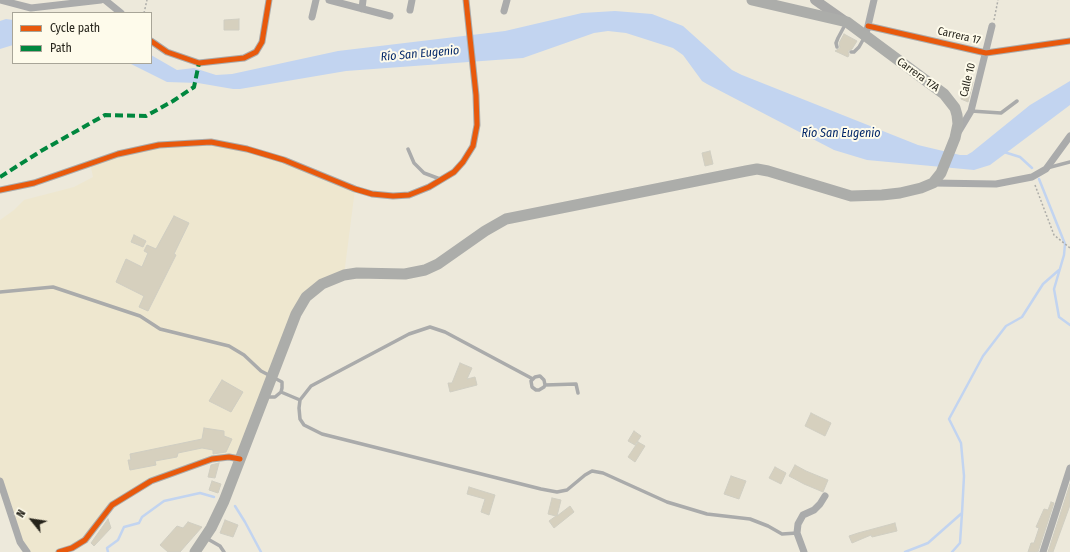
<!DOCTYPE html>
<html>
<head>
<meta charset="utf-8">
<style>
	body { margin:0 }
	#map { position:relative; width:1070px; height:552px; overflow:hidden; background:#ede9db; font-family:"Fira Sans Condensed",sans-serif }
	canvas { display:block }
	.legend { position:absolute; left:12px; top:12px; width:140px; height:52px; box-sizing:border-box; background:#fefbeb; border:1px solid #a8a598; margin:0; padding:5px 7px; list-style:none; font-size:12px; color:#26241b }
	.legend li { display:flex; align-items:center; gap:8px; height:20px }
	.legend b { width:20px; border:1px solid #a8a598 }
	.north { position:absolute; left:12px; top:500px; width:40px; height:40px; -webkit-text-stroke:3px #fefbeb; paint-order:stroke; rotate:300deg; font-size:11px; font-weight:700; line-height:16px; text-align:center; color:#26241b }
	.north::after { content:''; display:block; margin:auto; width:14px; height:18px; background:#26241b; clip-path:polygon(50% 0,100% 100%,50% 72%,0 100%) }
</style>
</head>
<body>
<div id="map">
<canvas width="1070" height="552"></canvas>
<ul class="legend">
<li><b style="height:5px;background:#e8590c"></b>Cycle path</li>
<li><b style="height:5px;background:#00873e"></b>Path</li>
</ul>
<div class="north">N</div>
</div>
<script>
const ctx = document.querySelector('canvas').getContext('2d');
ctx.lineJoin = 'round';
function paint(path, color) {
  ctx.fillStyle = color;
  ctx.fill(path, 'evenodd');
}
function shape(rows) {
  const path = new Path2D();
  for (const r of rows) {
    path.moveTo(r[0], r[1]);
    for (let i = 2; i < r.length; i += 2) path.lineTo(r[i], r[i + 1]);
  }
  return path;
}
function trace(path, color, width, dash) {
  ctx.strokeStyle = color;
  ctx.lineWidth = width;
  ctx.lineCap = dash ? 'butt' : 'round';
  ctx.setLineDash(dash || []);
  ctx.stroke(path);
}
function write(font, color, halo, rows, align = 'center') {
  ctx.font = font + ' "Fira Sans Condensed",sans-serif';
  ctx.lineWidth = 4;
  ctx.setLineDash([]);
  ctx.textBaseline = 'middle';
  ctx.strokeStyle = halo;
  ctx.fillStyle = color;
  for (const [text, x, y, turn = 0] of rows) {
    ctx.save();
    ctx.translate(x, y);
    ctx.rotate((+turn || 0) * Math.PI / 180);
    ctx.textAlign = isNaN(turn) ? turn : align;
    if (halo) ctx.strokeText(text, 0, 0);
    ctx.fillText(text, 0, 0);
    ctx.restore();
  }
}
const built = shape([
	[211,142,247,149,355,189,344,275,306,297,240,459,229,457,151,481,112,505,92,533,59,552,27,552,0,481,0,220,14,210,24,200,74,187,93,177,90,163,159,145]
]);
const water = shape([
	[615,11,652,14,683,26,732,70,742,75,918,145,960,155,967,155,972,152,1030,105,1070,81,1070,105,990,165,974,170,867,160,834,150,707,84,702,81,683,55,673,48,626,33,608,31,594,33,523,58,346,71,240,89,233,89,198,83,167,82,129,63,151,63,151,55,177,70,194,68,216,75,232,74,338,51,505,31,582,13],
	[6,19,13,20,13,45,0,49,0,21]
]);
const stream = shape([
	[1004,152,1020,157,1032,168],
	[1039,179,1065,244,1064,255,1054,289,1059,317,1070,325],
	[235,506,245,522,261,552],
	[108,552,107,548,118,540,124,527,139,523,142,517,164,501,200,493,214,497],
	[905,552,928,543,962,513,964,476,961,443,949,419,983,356,1006,326,1022,317,1043,284,1059,270],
	[952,552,960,543,962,513]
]);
const building = shape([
	[239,19,239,30,224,30,224,20,239,19],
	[844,34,857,41,852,49,848,51,849,55,848,57,835,51,840,48,839,43,844,34],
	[966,80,973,82,968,102,961,99,966,80],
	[710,151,713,164,705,166,702,153,710,151],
	[174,216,189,223,174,254,176,255,148,311,139,307,144,296,116,282,126,259,142,267,148,253,144,251,147,245,156,249,174,216],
	[134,235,146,241,143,247,131,242,134,235],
	[460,363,472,368,467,379,475,377,477,385,450,392,448,383,452,383,460,363],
	[222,380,243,392,231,412,209,401,222,380],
	[811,413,831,423,825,436,805,426,811,413],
	[204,428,224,431,224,436,232,439,226,452,213,454,213,450,202,448,178,453,177,457,155,461,156,465,130,470,128,460,131,460,130,454,202,439,204,428],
	[634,431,641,436,635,445,628,441,634,431],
	[638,442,645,446,635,462,628,457,638,442],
	[219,463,215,478,208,477,211,465,219,463],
	[795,465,806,471,828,480,823,492,804,484,789,476,795,465],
	[775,467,786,473,781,484,769,478,775,467],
	[731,476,746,481,739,499,724,494,731,476],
	[212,481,221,484,218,493,209,490,212,481],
	[1070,484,1070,504,1069,508,1053,552,1048,552,1070,484],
	[469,487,495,495,489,515,481,512,485,499,467,494,469,487],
	[552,498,561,500,557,516,570,506,574,512,554,528,549,521,556,516,548,514,552,498],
	[1051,502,1054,503,1038,552,1028,552,1031,543,1034,543,1039,528,1036,527,1044,509,1048,510,1051,502],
	[108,519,111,528,94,546,91,543,108,519],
	[225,520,238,525,233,537,220,533,225,520],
	[188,522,202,527,180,552,168,552,160,545,177,526,183,528,188,522],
	[895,523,897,531,872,537,871,535,852,543,849,536,858,533,895,523]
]);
const path = shape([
	[144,13,147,0],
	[994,20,998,0],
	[1035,185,1054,235,1070,248]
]);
const lane = shape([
	[837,47,836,43,838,38,846,23],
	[851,52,854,52,859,47,864,38],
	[971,111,1001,113,1017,101],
	[408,149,414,163,424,173,440,179],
	[1047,168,1070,162],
	[0,292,53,287,140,316,160,329,229,346,244,355,261,371,282,382,282,388,281,392],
	[533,379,445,332,430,327,409,334,311,386,300,400,299,408,300,419,304,425,322,434,541,489,557,492,567,490,585,475,592,471,603,473,667,502,707,514,750,519,768,526,782,534,797,533],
	[545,385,544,380,540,376,535,377,531,381,532,387,536,390,539,390,544,387,545,385,576,384,578,393],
	[265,397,275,397,281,392,300,400],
	[206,538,220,546,224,552]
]);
const street = shape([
	[0,0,31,8,101,0],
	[105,0,121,13],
	[329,0,390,16],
	[362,9,363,0],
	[410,10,412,0],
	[504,11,507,0],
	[312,17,316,0],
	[868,26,986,53,1070,41],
	[867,30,874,0],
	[151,41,167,52,199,63,244,58,256,52,262,42,269,0],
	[959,131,971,111,992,26],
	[933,183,996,184,1032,177,1046,169,1070,136],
	[0,190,34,183,118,154,159,145,211,142,247,149,284,160,355,189,372,194,393,196,409,195,429,187,454,172,463,162,473,146,477,125,476,95,466,0],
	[0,481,20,542,27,552],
	[59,552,72,548,85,540,112,505,151,481,212,459,229,457,240,459],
	[804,552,797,533,798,524,803,515,814,510,820,504,825,496],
	[1043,552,1070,468]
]);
const secondary = shape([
	[815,0,845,21]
]);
const primary = shape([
	[195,552,211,528,224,501,296,314,306,297,322,284,344,275,357,273,405,274,425,270,438,264,485,231,506,219,746,171,757,169,768,171,851,196,882,195,900,193,921,188,933,183,941,173,955,138,958,124,957,115,955,108,944,94,847,22,752,0]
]);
const quiet = shape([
	[0,177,41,151,105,115,146,116,173,101,194,87,199,63]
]);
const cycleway = shape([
	[868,26,986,53,1070,41],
	[151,41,167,52,199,63,244,58,256,52,262,42,269,0],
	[0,190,34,183,118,154,159,145,211,142,247,149,284,160,355,189,372,194,393,196,409,195,429,187,454,172,463,162,473,146,477,125,476,95,466,0],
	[59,552,72,548,85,540,112,505,151,481,212,459,229,457,240,459]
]);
const streetNames = [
	["Carrera 17",959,36,13],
	["Carrera 17A",918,75,36],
	["Calle 10",968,80,-76]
];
const waterNames = [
	["Río San Eugenio",420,54,-5],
	["Río San Eugenio",841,134]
];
paint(built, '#eee7cf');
paint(water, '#c2d4f0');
trace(stream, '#c2d4f0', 2.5);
paint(building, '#d6d0be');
trace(building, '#d0cec2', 1);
trace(path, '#adada9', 1.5, [2, 2]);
trace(lane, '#aaabab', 3.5);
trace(street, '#aaabab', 7);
trace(secondary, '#a9a9a8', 10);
trace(primary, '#acadaa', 11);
trace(quiet, '#00873e', 4, [8, 4]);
trace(cycleway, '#e8590c', 5);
write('11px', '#26241b', '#fefbeb', streetNames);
write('italic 12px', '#032869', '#fefbeb', waterNames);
</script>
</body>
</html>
